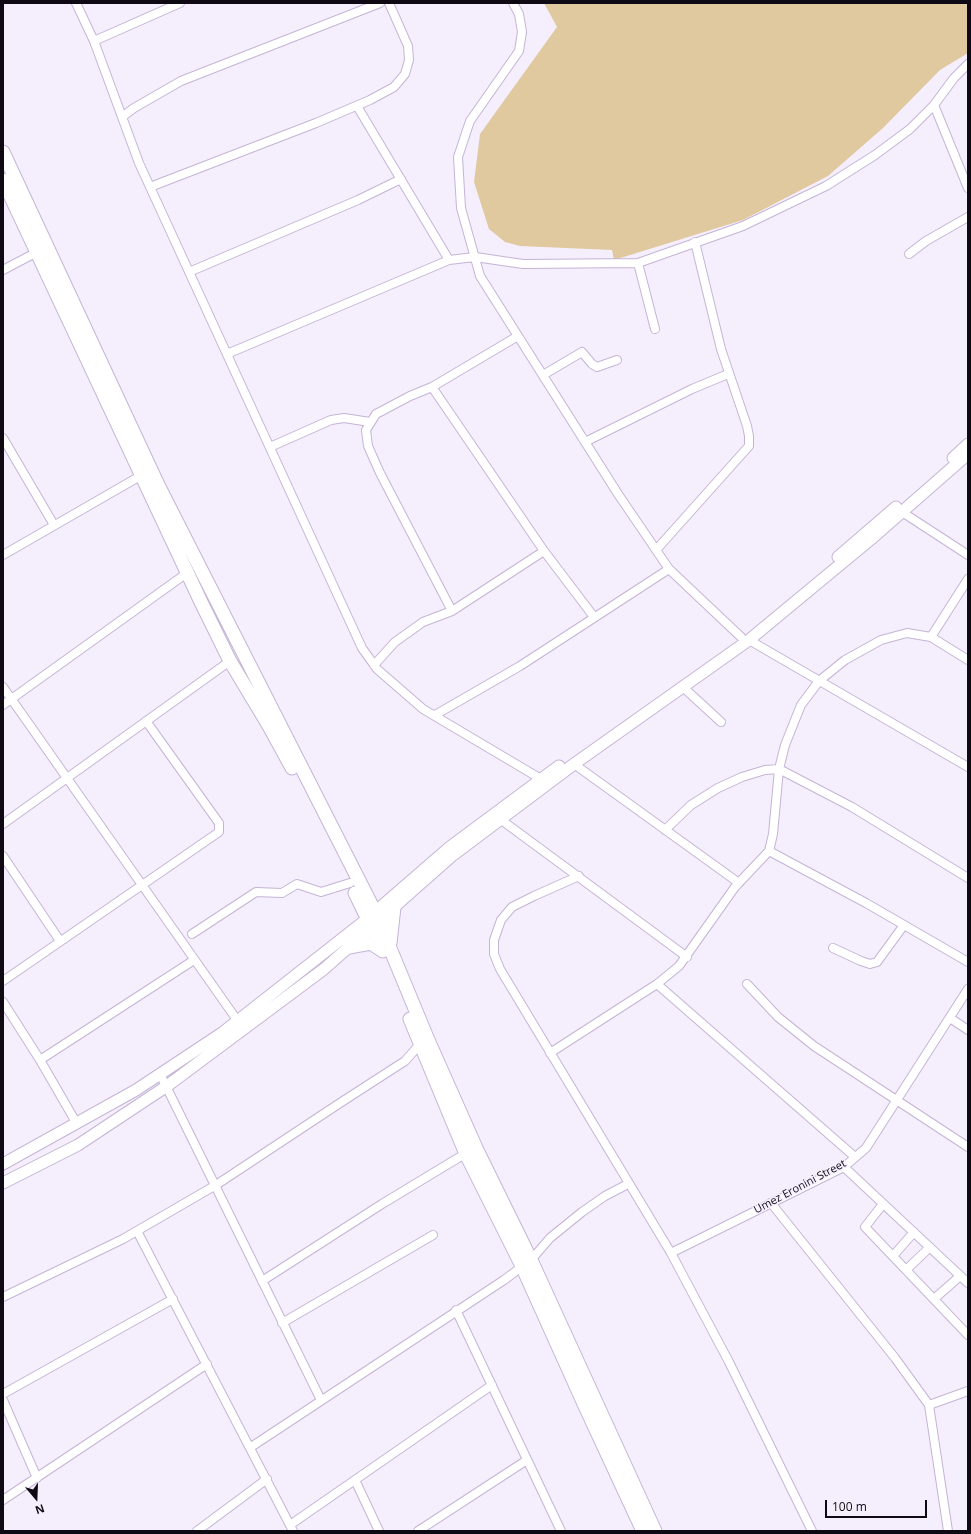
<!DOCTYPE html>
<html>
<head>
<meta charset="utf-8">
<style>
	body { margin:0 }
	#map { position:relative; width:971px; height:1534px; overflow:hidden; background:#f5eefc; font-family:"Open Sans",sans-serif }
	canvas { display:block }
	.frame { position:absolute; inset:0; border:4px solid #0f0914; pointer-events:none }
	.north { position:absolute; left:16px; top:1478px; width:40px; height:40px; -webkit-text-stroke:3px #f5eefc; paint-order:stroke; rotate:161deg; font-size:11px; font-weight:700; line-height:16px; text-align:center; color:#0f0914 }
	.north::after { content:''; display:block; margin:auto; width:14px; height:18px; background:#0f0914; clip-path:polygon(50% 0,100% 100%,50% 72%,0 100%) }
	.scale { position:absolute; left:825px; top:1500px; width:102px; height:18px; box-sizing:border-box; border:2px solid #0f0914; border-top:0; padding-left:5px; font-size:12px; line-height:14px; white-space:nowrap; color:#0f0914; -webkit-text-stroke:3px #f5eefc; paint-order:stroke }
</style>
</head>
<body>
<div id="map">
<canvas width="971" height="1534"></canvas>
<div class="frame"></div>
<div class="north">N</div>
<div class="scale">100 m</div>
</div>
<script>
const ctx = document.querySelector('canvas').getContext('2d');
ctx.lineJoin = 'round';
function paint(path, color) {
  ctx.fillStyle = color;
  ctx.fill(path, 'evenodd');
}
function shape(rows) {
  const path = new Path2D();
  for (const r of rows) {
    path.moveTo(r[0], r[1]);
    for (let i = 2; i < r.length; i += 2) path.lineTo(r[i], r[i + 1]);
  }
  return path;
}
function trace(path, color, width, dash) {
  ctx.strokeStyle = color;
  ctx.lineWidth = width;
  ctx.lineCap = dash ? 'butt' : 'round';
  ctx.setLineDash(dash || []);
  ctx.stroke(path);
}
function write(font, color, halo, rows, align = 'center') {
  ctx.font = font + ' "Open Sans",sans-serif';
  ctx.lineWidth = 3;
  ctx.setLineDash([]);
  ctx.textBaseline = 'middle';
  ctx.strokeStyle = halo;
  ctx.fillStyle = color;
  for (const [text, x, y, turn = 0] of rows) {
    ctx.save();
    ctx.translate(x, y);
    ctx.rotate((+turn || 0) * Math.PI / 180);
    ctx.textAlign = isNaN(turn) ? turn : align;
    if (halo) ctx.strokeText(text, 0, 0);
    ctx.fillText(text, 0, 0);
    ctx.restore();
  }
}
const green = shape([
	[544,3,968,3,968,53,940,70,883,128,828,176,743,220,614,260,612,250,520,246,505,242,489,229,474,182,480,134,557,27]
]);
const street = shape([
	[76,3,94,41],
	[180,3,94,41,139,163,362,648,377,669,423,709,541,779],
	[513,3,519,14,522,32,519,51,470,121,458,157,461,208,480,276,618,494,669,569,741,637],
	[934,105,968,188],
	[357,106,449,260],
	[122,117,134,108,181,81,380,3],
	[150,187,316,123,370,100,394,87,405,74,409,60,408,46,389,3],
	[909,254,926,241,968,217],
	[638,263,655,329],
	[3,270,39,251],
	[189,272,358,200,401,179],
	[227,354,449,260,475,257,523,264,638,263,743,226,826,186,875,155,910,129,934,105,954,78,968,64],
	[543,375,582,352,592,364,597,367,617,360],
	[432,387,544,551,594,617],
	[3,438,54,525],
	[585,442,692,389,728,374],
	[270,447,331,420,344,418,370,422],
	[902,512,968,555],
	[656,550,749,446,749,436,747,426,721,349,695,242],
	[3,555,142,475],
	[452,611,380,473,368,446,366,430,376,414,410,396,432,387,518,336],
	[931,637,968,579],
	[749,640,968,767],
	[374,665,395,642,423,622,452,611,544,551],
	[3,687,237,1020],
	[684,688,721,722],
	[3,705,187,573],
	[435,715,520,666,669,569],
	[574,764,739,883],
	[500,819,687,957],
	[3,824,230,661],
	[665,830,691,805,718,788,742,777,765,770,779,769,852,807,968,878],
	[769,851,866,903,968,962],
	[3,856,60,941],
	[579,876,534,896,512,907,501,920,494,940,494,954,500,969,671,1253,729,1362,812,1531],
	[192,934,256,892,282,893,297,884,321,892,350,883],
	[833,948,861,961,870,964,877,962,904,925],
	[3,981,219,832,219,823,146,721],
	[657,984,855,1157],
	[747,984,778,1017,814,1046,968,1147],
	[3,1002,40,1060,77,1124],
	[950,1018,968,1030],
	[550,1053,657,984,679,966,735,887,769,851,773,834,779,769,785,745,801,705,819,681,845,660,881,640,907,633,931,637,968,660],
	[40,1060,194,960],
	[160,1074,321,1400],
	[844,1167,968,1283],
	[771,1203,895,1358,929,1405,948,1531],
	[883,1204,865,1227,968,1335],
	[137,1231,293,1531],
	[671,1253,844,1167,866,1148,968,989],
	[893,1256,914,1232],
	[906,1270,930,1247],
	[262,1281,382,1204,468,1152],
	[3,1297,123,1239,216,1185,340,1103,405,1061,420,1044],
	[934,1299,960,1276],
	[456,1310,561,1531],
	[282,1323,433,1235],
	[3,1394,173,1299],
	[3,1400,37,1478],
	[929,1405,968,1391],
	[251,1447,504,1280,531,1260,550,1238,582,1212,605,1196,628,1184],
	[355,1480,379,1531],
	[3,1500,207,1364],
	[290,1525,492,1385],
	[197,1531,267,1479],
	[418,1531,527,1460]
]);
const secondary = shape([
	[953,458,968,444],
	[838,557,896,507],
	[3,1164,136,1090,222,1033,367,919,450,847,559,766],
	[3,1183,78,1145,167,1086,324,969,453,855,574,764,749,640,871,539,968,454]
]);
const primary = shape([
	[3,152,158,485,375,912,428,1040,476,1148,531,1260,655,1531],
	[3,180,201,602,230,661,269,726,292,768],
	[355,893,379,942],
	[390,943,394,907],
	[349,947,371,943,383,951],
	[410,1019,466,1154,522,1266,585,1406,643,1531]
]);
const streetNames = [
	["Umez Eronini Street",800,1187,-28]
];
paint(green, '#e0c99f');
trace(street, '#c5b4d6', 10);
trace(secondary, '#c5b4d6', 13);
trace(primary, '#c5b4d6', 15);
trace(street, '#fff', 8);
trace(secondary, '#fff', 11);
trace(primary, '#fff', 13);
write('11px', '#0f0914', '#f5eefc', streetNames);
</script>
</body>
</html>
